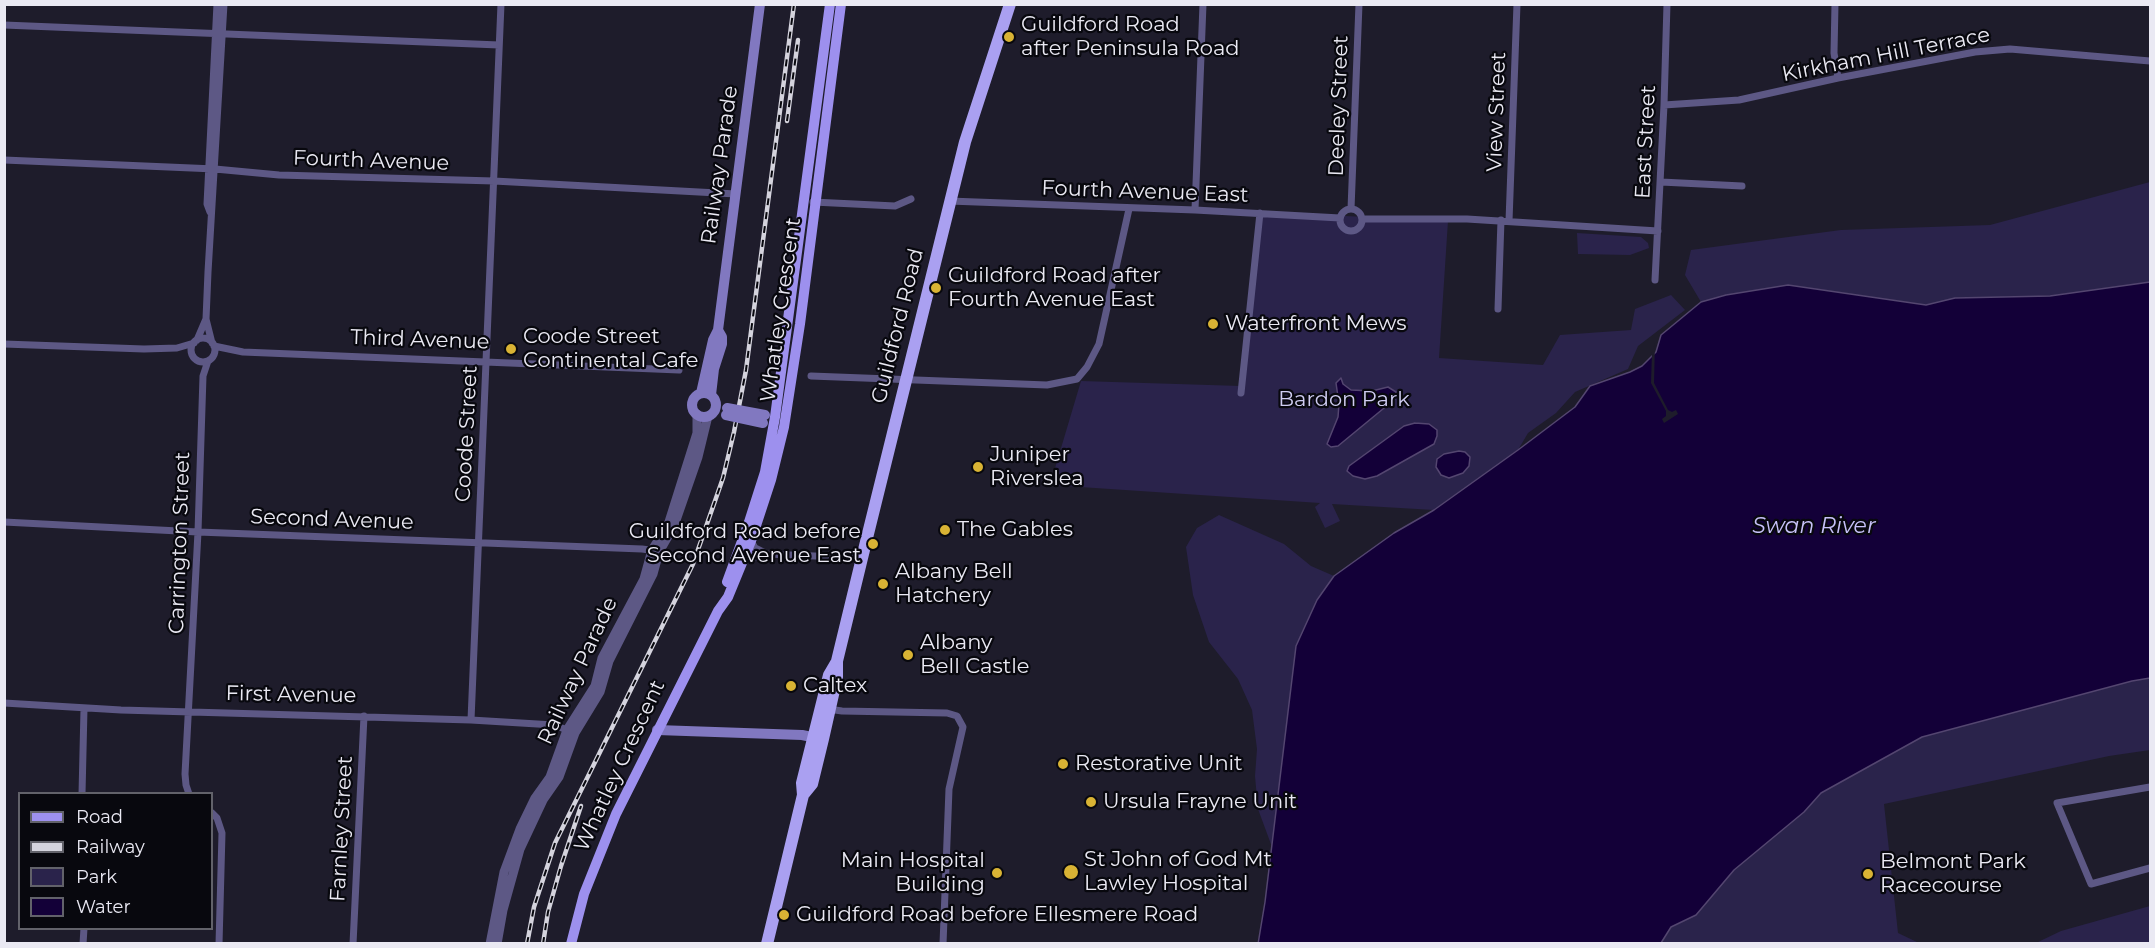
<!DOCTYPE html>
<html>
<head>
<meta charset="utf-8">
<style>
	body { margin:0 }
	#map { position:relative; width:2155px; height:948px; overflow:hidden; background:#1e1c2b; font-family:Montserrat,sans-serif }
	canvas { display:block }
	.frame { position:absolute; inset:0; border:6px solid #eae9f3; pointer-events:none }
	.legend { position:absolute; left:18px; top:792px; width:195px; height:138px; box-sizing:border-box; background:#08080e; border:2px solid #62626a; margin:0; padding:8px 10px; list-style:none; font-size:18px; color:#eae9f3 }
	.legend li { display:flex; align-items:center; gap:12px; height:30px }
	.legend b { width:30px; border:2px solid #62626a }
</style>
</head>
<body>
<div id="map">
<canvas width="2155" height="948"></canvas>
<div class="frame"></div>
<ul class="legend">
<li><b style="height:8px;background:#9d90ee"></b>Road</li>
<li><b style="height:8px;background:#d4d3dd"></b>Railway</li>
<li><b style="height:16px;background:#2a234b"></b>Park</li>
<li><b style="height:16px;background:#130038"></b>Water</li>
</ul>
</div>
<script>
const ctx = document.querySelector('canvas').getContext('2d');
ctx.lineJoin = 'round';
function paint(path, color) {
  ctx.fillStyle = color;
  ctx.fill(path, 'evenodd');
}
function shape(rows) {
  const path = new Path2D();
  for (const r of rows) {
    if (r.length === 3) {
      path.moveTo(r[0] + r[2], r[1]);
      path.arc(r[0], r[1], r[2], 0, 2 * Math.PI);
      continue;
    }
    path.moveTo(r[0], r[1]);
    for (let i = 2; i < r.length; i += 2) path.lineTo(r[i], r[i + 1]);
  }
  return path;
}
function trace(path, color, width, dash) {
  ctx.strokeStyle = color;
  ctx.lineWidth = width;
  ctx.lineCap = dash ? 'butt' : 'round';
  ctx.setLineDash(dash || []);
  ctx.stroke(path);
}
function write(font, color, halo, rows, align = 'center') {
  ctx.font = font + ' Montserrat,sans-serif';
  ctx.lineWidth = 4.5;
  ctx.setLineDash([]);
  ctx.textBaseline = 'middle';
  ctx.strokeStyle = halo;
  ctx.fillStyle = color;
  for (const [text, x, y, turn = 0] of rows) {
    ctx.save();
    ctx.translate(x, y);
    ctx.rotate((+turn || 0) * Math.PI / 180);
    ctx.textAlign = isNaN(turn) ? turn : align;
    if (halo) ctx.strokeText(text, 0, 0);
    ctx.fillText(text, 0, 0);
    ctx.restore();
  }
}
const green = shape([
	[2150,182,2150,282,2050,296,1955,298,1926,305,1788,285,1726,295,1701,302,1685,275,1691,250,1841,230,1990,225],
	[1263,212,1448,221,1439,358,1543,365,1560,335,1631,330,1635,309,1671,295,1685,310,1638,346,1628,369,1575,392,1556,413,1528,433,1518,450,1434,510,1332,504,1340,521,1325,528,1315,507,1320,503,1050,485,1081,381,1241,386],
	[1577,233,1641,237,1648,243,1649,248,1630,255,1578,254],
	[1219,515,1284,544,1311,566,1334,576,1317,600,1296,646,1272,847,1258,809,1255,776,1257,749,1252,710,1238,679,1209,642,1193,595,1186,547,1197,528],
	[2150,678,2150,750,2109,756,1884,804,1898,933,1919,943,1661,944,1671,927,1696,915,1734,870,1804,812,1821,793,1922,737,2132,681],
	[2150,906,2150,943,2036,943,2061,931]
]);
const water = shape([
	[2150,282,2150,678,2132,681,1922,737,1821,793,1804,812,1734,870,1696,915,1671,927,1661,943,1258,944,1265,902,1296,646,1317,600,1334,576,1394,533,1434,510,1518,450,1575,407,1590,386,1630,372,1642,366,1656,352,1661,335,1701,302,1726,295,1788,285,1926,305,1955,298,2050,296,2150,282],
	[1341,378,1343,384,1351,390,1372,391,1388,387,1396,392,1395,399,1338,446,1331,447,1327,444,1338,417,1339,404,1336,383,1341,378],
	[1415,423,1429,424,1437,430,1437,436,1434,444,1377,476,1365,479,1353,476,1347,471,1349,466,1404,426,1415,423],
	[1459,451,1465,452,1470,457,1469,466,1463,473,1449,478,1441,475,1436,467,1437,459,1444,454,1459,451]
]);
const pier = shape([
	[1655,343,1654,383,1668,410,1672,412,1676,410,1678,414,1664,423,1662,419,1666,416,1666,411,1651,383,1652,352]
]);
const minor = shape([
	[1835,4,1834,53,1838,78],
	[4,25,499,45],
	[1664,105,1739,100,1838,78,1975,52,2010,49,2150,61],
	[4,160,215,169,279,175,494,181,736,194],
	[1661,182,1742,186],
	[949,201,1195,210,1340,218],
	[813,202,895,206,911,199],
	[1351,220,11],
	[1351,209,1359,4],
	[1195,210,1203,4],
	[210,212,207,204,217,4],
	[1363,219,1467,219,1658,231],
	[1509,221,1517,4],
	[1655,280,1664,105,1667,4],
	[1498,309,1501,220],
	[203,350,12],
	[197,340,206,319],
	[212,343,206,319,208,272,224,4],
	[4,344,144,349,177,348,194,343],
	[214,346,243,352,679,370],
	[811,376,1047,385,1077,379,1087,367,1099,344,1129,209],
	[1241,393,1260,213],
	[4,522,198,532,642,549,657,551],
	[751,541,755,548,767,554],
	[743,552,755,557,762,557,767,554,862,558],
	[4,703,121,710,471,720,554,725,570,731],
	[829,706,835,710,842,711,947,713,957,716,963,727,949,789,943,944],
	[471,720,501,4],
	[2150,787,2057,803,2091,884,2150,868],
	[82,794,84,709],
	[189,794,186,785,185,774,198,532,203,376,208,361],
	[212,813,217,818,222,833,219,944],
	[83,944,84,928],
	[353,944,364,716]
]);
const tertiary = shape([
	[490,944,504,872,520,829,535,798,550,777,567,730,595,686,602,658,644,579,652,550,668,525,697,433,697,414],
	[497,944,503,910,520,849,543,800,559,777,575,733,600,692,609,661,653,574,659,552,674,526,698,457,708,416]
]);
const secondary = shape([
	[701,393,713,340,718,330,760,4],
	[704,405,12],
	[711,395,714,369,722,344,722,337,718,330],
	[657,730,802,735,821,739]
]);
const primary = shape([
	[727,582,749,522,765,472,775,417,830,4],
	[571,944,584,894,616,814,718,611,728,597,751,541,771,480,784,427,800,324,841,4]
]);
const trunk = shape([
	[803,795,812,784,823,739,837,677,837,661,862,558,965,142,1010,4],
	[767,944,803,795,802,783,829,675,836,663]
]);
const rail = shape([
	[787,121,798,40],
	[527,944,534,907,555,843,693,564,723,478,734,432,746,370,794,4],
	[543,944,548,912,561,866,581,806]
]);
const secondaryBridge = shape([
	[727,408,765,415],
	[726,415,763,423]
]);
const markers = [
	[1009,37,6,"#d9b334"],
	[936,288,6,"#d9b334"],
	[1213,324,6,"#d9b334"],
	[511,349,6,"#d9b334"],
	[978,467,6,"#d9b334"],
	[945,530,6,"#d9b334"],
	[873,544,6,"#d9b334"],
	[883,584,6,"#d9b334"],
	[908,655,6,"#d9b334"],
	[791,686,6,"#d9b334"],
	[1063,764,6,"#d9b334"],
	[1091,802,6,"#d9b334"],
	[1071,872,8,"#d9b334"],
	[997,873,6,"#d9b334"],
	[1868,874,6,"#d9b334"],
	[784,915,6,"#d9b334"]
];
const poiNames = [
	["Guildford Road",1021,25],
	["after Peninsula Road",1021,49],
	["Guildford Road after",948,276],
	["Fourth Avenue East",948,300],
	["Waterfront Mews",1225,324],
	["Coode Street",523,337],
	["Continental Cafe",523,361],
	["Juniper",990,455],
	["Riverslea",990,479],
	["The Gables",957,530],
	["Guildford Road before",861,532,"right"],
	["Second Avenue East",861,556,"right"],
	["Albany Bell",895,572],
	["Hatchery",895,596],
	["Albany",920,643],
	["Bell Castle",920,667],
	["Caltex",803,686],
	["Restorative Unit",1075,764],
	["Ursula Frayne Unit",1103,802],
	["St John of God Mt",1084,860],
	["Lawley Hospital",1084,884],
	["Main Hospital",985,861,"right"],
	["Building",985,885,"right"],
	["Belmont Park",1880,862],
	["Racecourse",1880,886],
	["Guildford Road before Ellesmere Road",796,915]
];
const streetNames = [
	["Kirkham Hill Terrace",1886,55,-11],
	["Deeley Street",1339,106,-88],
	["View Street",1497,112,-88],
	["East Street",1646,142,-87],
	["Fourth Avenue",371,161,2],
	["Railway Parade",720,165,-82],
	["Fourth Avenue East",1145,192,2],
	["Whatley Crescent",781,310,-82],
	["Guildford Road",898,326,-76],
	["Third Avenue",420,340,2],
	["Coode Street",467,434,-87],
	["Second Avenue",332,520,2],
	["Carrington Street",180,543,-88],
	["Railway Parade",578,671,-65],
	["First Avenue",291,695,1],
	["Whatley Crescent",620,766,-65],
	["Farnley Street",342,829,-87]
];
const parkNames = [
	["Bardon Park",1344,400]
];
const waterNames = [
	["Swan River",1814,527]
];
paint(green, '#2a234b');
paint(water, '#130038');
trace(water, '#544670', 1.5);
paint(pier, '#1e1c2b');
trace(minor, '#5d5885', 7);
trace(tertiary, '#5d5885', 9);
trace(secondary, '#8178c0', 10);
trace(primary, '#9d90ee', 10);
trace(trunk, '#aaa0f1', 12);
trace(rail, '#d4d3dd', 4.5);
trace(rail, '#08080e', 2, [7]);
trace(secondaryBridge, '#8178c0', 10);
for (const [x, y, r, color] of markers) {
  const dot = new Path2D();
  dot.arc(x, y, r, 0, 2 * Math.PI);
  ctx.fillStyle = color;
  ctx.fill(dot);
  trace(dot, '#08080e', 2);
}
write('21px', '#eae9f3', '#08080e', poiNames, 'left');
write('21px', '#eae9f3', '#08080e', streetNames);
write('21px', '#cfccf1', '#08080e', parkNames);
write('italic 22px', '#c7c1f9', '#08080e', waterNames);
</script>
</body>
</html>
